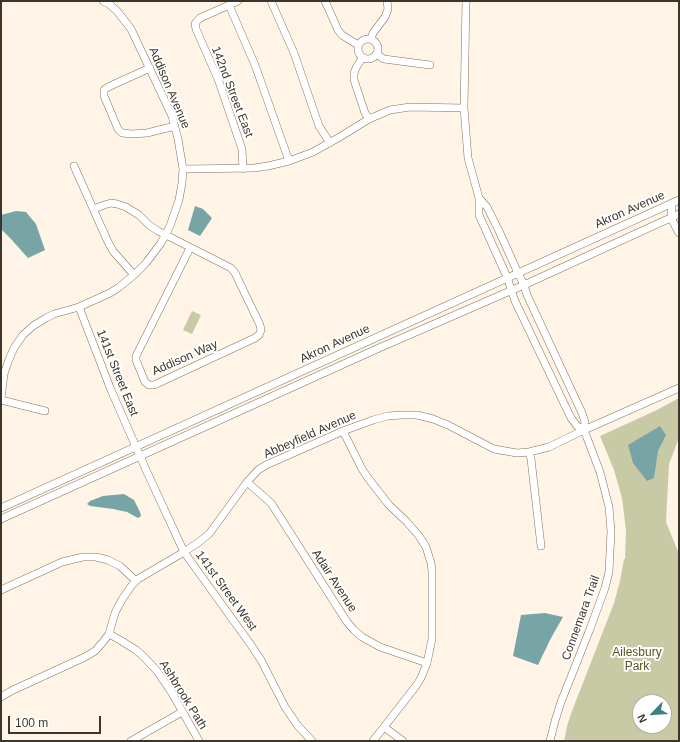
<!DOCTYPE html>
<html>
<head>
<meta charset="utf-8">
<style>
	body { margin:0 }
	#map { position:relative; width:680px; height:742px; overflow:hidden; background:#fff4e5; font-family:Helvetica,sans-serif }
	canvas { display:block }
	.frame { position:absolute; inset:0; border:2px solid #3c352b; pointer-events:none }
	.north { position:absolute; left:632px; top:694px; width:40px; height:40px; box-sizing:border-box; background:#fff; border:1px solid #b1aeaa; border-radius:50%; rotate:245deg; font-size:11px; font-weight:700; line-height:16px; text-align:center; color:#3c352b }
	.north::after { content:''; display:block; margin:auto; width:14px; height:18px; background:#3a827e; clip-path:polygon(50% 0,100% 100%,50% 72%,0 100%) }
	.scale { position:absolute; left:8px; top:716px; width:93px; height:18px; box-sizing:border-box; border:2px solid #3c352b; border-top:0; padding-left:5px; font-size:12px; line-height:14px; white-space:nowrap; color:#3c352b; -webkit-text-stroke:3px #fff; paint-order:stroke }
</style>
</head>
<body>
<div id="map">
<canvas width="680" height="742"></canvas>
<div class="frame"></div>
<div class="north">N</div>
<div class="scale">100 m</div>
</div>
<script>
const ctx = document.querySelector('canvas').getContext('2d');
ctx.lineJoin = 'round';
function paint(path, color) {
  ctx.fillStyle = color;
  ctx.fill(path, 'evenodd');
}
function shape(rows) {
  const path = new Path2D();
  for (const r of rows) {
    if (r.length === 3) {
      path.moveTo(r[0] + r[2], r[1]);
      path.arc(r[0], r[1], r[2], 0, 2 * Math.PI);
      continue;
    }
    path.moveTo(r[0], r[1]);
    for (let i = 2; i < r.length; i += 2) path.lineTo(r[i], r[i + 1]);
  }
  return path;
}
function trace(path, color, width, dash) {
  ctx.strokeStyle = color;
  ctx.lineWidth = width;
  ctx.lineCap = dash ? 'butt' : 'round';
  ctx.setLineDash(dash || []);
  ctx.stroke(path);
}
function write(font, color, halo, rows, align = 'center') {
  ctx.font = font + ' Helvetica,sans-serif';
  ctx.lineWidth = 4;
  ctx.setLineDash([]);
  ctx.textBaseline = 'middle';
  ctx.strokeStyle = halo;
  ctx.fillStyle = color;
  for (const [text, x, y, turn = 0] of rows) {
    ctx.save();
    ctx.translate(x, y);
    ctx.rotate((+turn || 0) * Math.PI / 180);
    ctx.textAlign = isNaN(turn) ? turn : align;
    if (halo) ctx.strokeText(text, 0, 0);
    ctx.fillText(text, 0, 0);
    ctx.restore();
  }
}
const green = shape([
	[192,311,201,315,192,334,183,330],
	[679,398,679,438,669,464,666,522,679,554,679,741,564,741,567,726,572,711,614,603,620,581,624,559,625,559,626,530,622,498,614,470,600,436,657,410],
	[640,702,664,702,664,726,640,726]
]);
const water = shape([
	[195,206,203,209,212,218,200,236,188,230],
	[16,211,26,212,36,224,45,250,28,258,11,239,1,229,1,215],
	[660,426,666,435,658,451,654,478,647,481,633,463,628,445],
	[124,494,134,500,140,512,141,516,138,518,127,512,113,509,90,506,87,504,90,501,103,496],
	[545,613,563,617,551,638,538,665,513,656,521,615]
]);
const minor = shape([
	[238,1,200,18,197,21,195,24,196,29,218,79,242,149,243,169],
	[271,1,294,53,319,126,330,143],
	[325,1,338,30,342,35,358,45],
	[466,1,464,108,468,158,479,198,479,215,507,277,515,301,571,418,577,426,584,430],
	[229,5,255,65,289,161],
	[368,49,10],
	[371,39,373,33,385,17,388,9,387,1],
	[376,54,384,59,430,65],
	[362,58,356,68,354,73,354,80,365,113,369,119],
	[150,68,108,87,104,90,104,96,118,129,122,133,132,134,147,133,175,126],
	[74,166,108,242,113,251,134,275],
	[183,169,254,168,268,166,289,161,313,152,338,138,369,119,390,110,410,107,464,108],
	[479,198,487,207,499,231,518,273,524,285,527,295,582,413,585,422,584,430,600,472,609,507,611,531,609,572,605,588,590,629,561,702,555,721,550,741],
	[672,203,671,218,679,233],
	[94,209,104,205,111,203,117,204,126,207,139,215,149,225,158,231,231,268,235,273,260,325,261,330,259,335,255,338,154,385,149,385,145,382,136,360,136,356,190,248],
	[79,307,111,390,147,472,178,539,184,552,251,645,261,660,285,707,298,726,312,741],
	[1,398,4,374,8,362,14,348,23,335,33,326,46,318,54,314,79,307,110,293,118,288,134,275,146,263,161,243,170,226,179,200,182,183,183,169,178,139,172,116,131,29,117,11,109,4,103,1],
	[1,400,45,411],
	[343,431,362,469,368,478,389,505,407,522,419,536,426,547,431,563,432,571,432,639,427,663,421,678,416,686,373,741],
	[529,452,531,459,541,546],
	[247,482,271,503,347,622,354,630,362,637,380,647,427,663],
	[1,508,679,200],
	[1,519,379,348,524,285,679,214],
	[1,590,62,562,83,557,96,557,108,560,120,566,136,581],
	[109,634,120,640,136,650,144,657,157,671,172,693,199,741],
	[1,697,13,690,85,657,95,651,103,642,109,634,115,613,119,605,123,598,132,585,138,579,184,552,199,542,209,534,247,482,258,470,266,465,343,431,373,420,388,416,402,415,417,415,433,419,448,425,494,449,517,453,529,452,549,447,584,430,679,388],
	[384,727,403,741],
	[131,741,182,712]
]);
const streetNames = [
	["Addison Avenue",169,88,67],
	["142nd Street East",232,92,69],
	["Akron Avenue",630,210,-24],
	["Akron Avenue",335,344,-25],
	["Addison Way",185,358,-24],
	["141st Street East",117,373,68],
	["Abbeyfield Avenue",310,435,-24],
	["Adair Avenue",334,581,57],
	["141st Street West",226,591,54],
	["Connemara Trail",581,618,-70],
	["Ashbrook Path",183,695,58]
];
const parkNames = [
	["Ailesbury",637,653],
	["Park",637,667]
];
paint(green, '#c8caa6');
paint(water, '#77a5a6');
trace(minor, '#80715b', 8);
trace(minor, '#fff', 7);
write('12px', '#3c352b', '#fff', streetNames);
write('12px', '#55571c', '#fff', parkNames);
</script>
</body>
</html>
